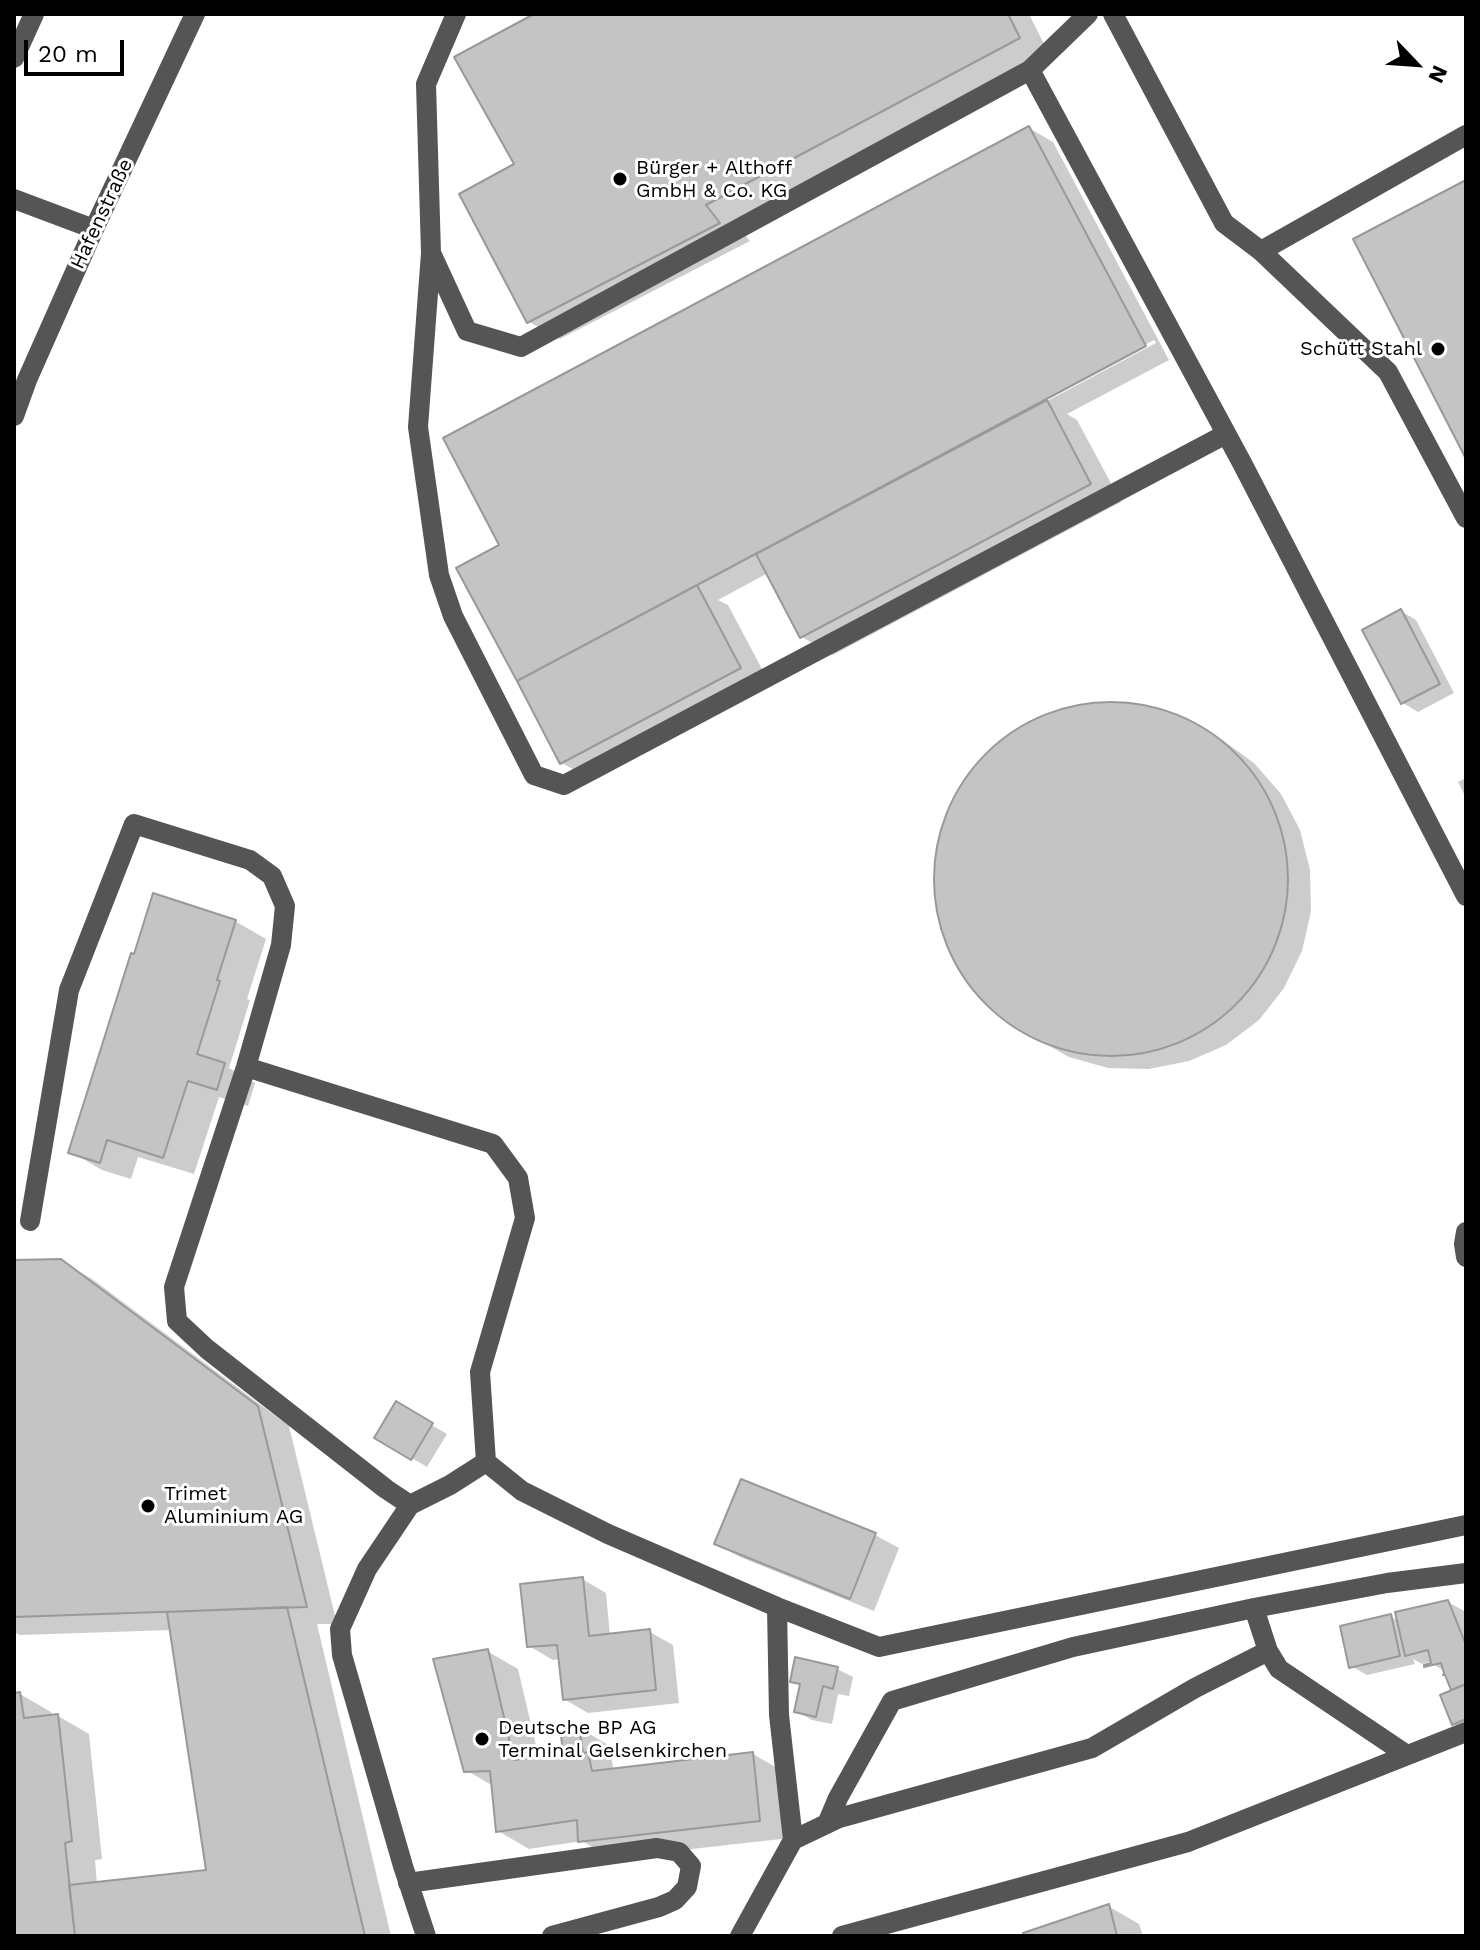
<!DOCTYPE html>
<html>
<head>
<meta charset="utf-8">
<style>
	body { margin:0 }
	#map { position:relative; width:1480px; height:1950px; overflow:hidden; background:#fff; font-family:"Work Sans",sans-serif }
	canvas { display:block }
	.frame { position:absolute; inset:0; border:16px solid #000; pointer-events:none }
	.north { position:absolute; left:1376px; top:24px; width:80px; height:80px; -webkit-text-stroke:6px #fff; paint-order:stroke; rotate:115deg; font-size:22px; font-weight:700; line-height:32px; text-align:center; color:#000 }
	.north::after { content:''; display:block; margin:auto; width:28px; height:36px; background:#000; clip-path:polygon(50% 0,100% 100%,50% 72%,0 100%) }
	.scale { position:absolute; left:24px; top:40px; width:100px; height:36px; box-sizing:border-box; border:4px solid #000; border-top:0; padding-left:10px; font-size:24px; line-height:28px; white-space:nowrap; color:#000; -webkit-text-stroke:6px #fff; paint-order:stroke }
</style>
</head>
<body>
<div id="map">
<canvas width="1480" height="1950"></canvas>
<div class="frame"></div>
<div class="north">N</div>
<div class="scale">20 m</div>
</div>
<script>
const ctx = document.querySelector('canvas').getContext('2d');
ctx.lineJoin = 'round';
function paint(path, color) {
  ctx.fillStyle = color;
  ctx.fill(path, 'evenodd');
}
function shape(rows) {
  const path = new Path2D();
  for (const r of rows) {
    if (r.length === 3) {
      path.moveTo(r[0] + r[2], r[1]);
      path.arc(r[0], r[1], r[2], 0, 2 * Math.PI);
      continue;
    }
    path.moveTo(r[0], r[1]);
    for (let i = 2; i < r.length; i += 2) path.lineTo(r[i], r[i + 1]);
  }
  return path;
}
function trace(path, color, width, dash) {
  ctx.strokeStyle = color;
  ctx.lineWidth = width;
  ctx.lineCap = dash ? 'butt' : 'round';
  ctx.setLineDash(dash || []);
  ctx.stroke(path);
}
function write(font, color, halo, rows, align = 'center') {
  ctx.font = font + ' "Work Sans",sans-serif';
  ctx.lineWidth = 6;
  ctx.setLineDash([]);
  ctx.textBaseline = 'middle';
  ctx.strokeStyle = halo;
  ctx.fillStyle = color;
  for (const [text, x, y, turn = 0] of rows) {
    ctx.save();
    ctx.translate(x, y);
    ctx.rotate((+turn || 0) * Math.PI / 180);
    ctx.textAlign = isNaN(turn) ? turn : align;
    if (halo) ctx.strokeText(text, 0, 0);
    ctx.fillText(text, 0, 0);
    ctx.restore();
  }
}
const shadow = shape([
	[538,14,1029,14,1050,56,735,223,750,241,560,339,529,322,517,165],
	[1029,128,1053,142,1169,360,1067,414,1077,420,1121,502,833,655,802,637,768,573,718,600,728,605,771,686,593,781,562,763,502,546],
	[1154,340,1156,343,811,527,809,523],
	[1401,611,1416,620,1454,693,1418,712,1403,703],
	[1118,704,1158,710,1196,725,1221,739,1254,763,1281,794,1300,830,1310,870,1311,911,1302,951,1284,988,1259,1020,1226,1045,1189,1061,1149,1069,1108,1068,1069,1057,1008,1023,978,995,955,961,940,923,935,883,939,842,952,803,974,769,1004,740,1038,719,1077,707],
	[1466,778,1466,798,1458,782],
	[235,921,266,939,247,999,250,1000,229,1068,255,1083,248,1106,219,1097,194,1174,138,1157,131,1179,102,1170,71,1152],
	[60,1261,92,1279,289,1426,337,1624,317,1624,391,1936,14,1936,14,1695,20,1694,51,1712,52,1717,58,1716,89,1734,102,1859,95,1860,97,1884,208,1872,172,1630,20,1635,14,1632,14,1262],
	[396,1404,447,1434,427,1467,376,1437],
	[742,1482,875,1535,899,1548,874,1611,740,1557,717,1544],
	[582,1579,606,1593,610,1636,650,1632,673,1645,679,1703,588,1713,564,1699,560,1659,553,1660,529,1646],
	[1448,1602,1464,1611,1466,1617,1466,1731,1453,1724,1454,1691,1446,1672,1433,1664,1432,1661,1422,1664,1413,1659,1415,1664,1367,1675,1351,1666,1390,1616,1400,1622],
	[487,1651,518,1669,539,1758,565,1755,579,1728,610,1746,613,1768,616,1770,753,1754,784,1772,790,1838,611,1858,582,1841,529,1849,498,1831,493,1786,466,1770],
	[837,1669,853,1677,849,1696,838,1694,832,1724,812,1720,796,1711,802,1687,792,1681],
	[1108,1906,1139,1924,1143,1936,1025,1936]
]);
const building = shape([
	[534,14,1008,14,1020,38,706,205,720,223,527,323,459,194,514,164,454,57,534,14],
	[1029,126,1146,346,517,681,456,568,499,545,443,438,1029,126],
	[1466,180,1466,459,1353,239,1466,180],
	[1047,400,1091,484,800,638,756,554,1047,400],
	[697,585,741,668,560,764,517,681,697,585],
	[1401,609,1440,684,1401,704,1362,630,1401,609],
	[1111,879,177],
	[153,893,236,920,217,980,220,981,197,1054,225,1063,217,1090,188,1081,163,1158,107,1140,100,1163,68,1153,131,953,134,954,153,893],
	[61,1259,258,1406,307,1607,14,1617,14,1260,61,1259],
	[396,1401,433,1423,411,1460,374,1438,396,1401],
	[741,1479,876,1533,850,1599,714,1544,741,1479],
	[583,1577,589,1636,650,1629,656,1690,563,1700,557,1645,527,1647,520,1584,583,1577],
	[1448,1600,1466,1645,1466,1684,1451,1690,1445,1675,1443,1675,1444,1673,1441,1663,1424,1667,1424,1665,1431,1663,1428,1650,1405,1656,1395,1612,1448,1600],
	[287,1607,365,1936,75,1936,69,1885,206,1870,167,1612,287,1607],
	[1391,1614,1400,1656,1349,1668,1340,1626,1391,1614],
	[488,1649,514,1760,563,1753,560,1727,579,1726,583,1753,588,1752,592,1771,753,1752,760,1821,578,1842,577,1820,496,1832,490,1771,464,1772,433,1659,488,1649],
	[795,1657,838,1667,833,1689,823,1686,816,1717,794,1712,800,1684,790,1682,795,1657],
	[1466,1684,1466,1719,1452,1725,1440,1695,1466,1684],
	[20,1692,24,1718,58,1714,72,1841,65,1843,75,1936,14,1936,14,1693,20,1692],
	[1109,1904,1117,1936,1023,1936,1023,1933,1109,1904]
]);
const minor = shape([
	[456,14,426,84,431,253,467,331,521,347,1030,70,1088,14],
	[1113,14,1224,223,1261,251,1388,372,1466,518],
	[14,58,34,14],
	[1030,70,1242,463,1466,896],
	[14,199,94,229],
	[1261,251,1466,135],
	[431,253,418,427,439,575,453,616,534,775,564,785,1226,434],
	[14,416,27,380,94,229,195,14],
	[246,1067,493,1144,518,1178,525,1218,480,1372,486,1462],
	[30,1221,69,990,134,824,250,860,272,876,285,906,281,945,246,1067,174,1287,177,1321,207,1349,386,1489,410,1505],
	[1466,1232,1464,1244,1466,1257],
	[1254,1608,1268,1651,1279,1669,1407,1755],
	[827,1824,838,1798,892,1701,1073,1647,1254,1608,1387,1583,1466,1573],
	[793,1840,839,1818,1092,1748,1195,1688,1268,1651],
	[408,1883,657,1848,679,1852,691,1866,687,1887,675,1900,659,1907,552,1936],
	[426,1936,403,1866,342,1655,340,1629,367,1569,410,1505,450,1485,486,1462,522,1491,608,1534,777,1607,879,1647,1466,1525],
	[740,1936,793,1840,779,1715,777,1607],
	[842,1936,1188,1842,1466,1732]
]);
const markers = [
	[620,179,8,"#000"],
	[1438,349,8,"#000"],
	[148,1506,8,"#000"],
	[482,1739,8,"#000"]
];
const poiNames = [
	["Bürger + Althoff",636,168],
	["GmbH & Co. KG",636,191],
	["Schütt Stahl",1422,349,"right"],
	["Trimet",164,1494],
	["Aluminium AG",164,1517],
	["Deutsche BP AG",498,1728],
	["Terminal Gelsenkirchen",498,1751]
];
const streetNames = [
	["Hafenstraße",102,214,-65]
];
paint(shadow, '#0003');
paint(building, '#c4c4c4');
trace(building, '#999', 2);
trace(minor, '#555', 20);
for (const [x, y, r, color] of markers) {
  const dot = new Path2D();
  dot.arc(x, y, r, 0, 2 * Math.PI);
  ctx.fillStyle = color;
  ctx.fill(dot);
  trace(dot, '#fff', 3);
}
write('20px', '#000', '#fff', poiNames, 'left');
write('20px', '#000', '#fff', streetNames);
</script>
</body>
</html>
